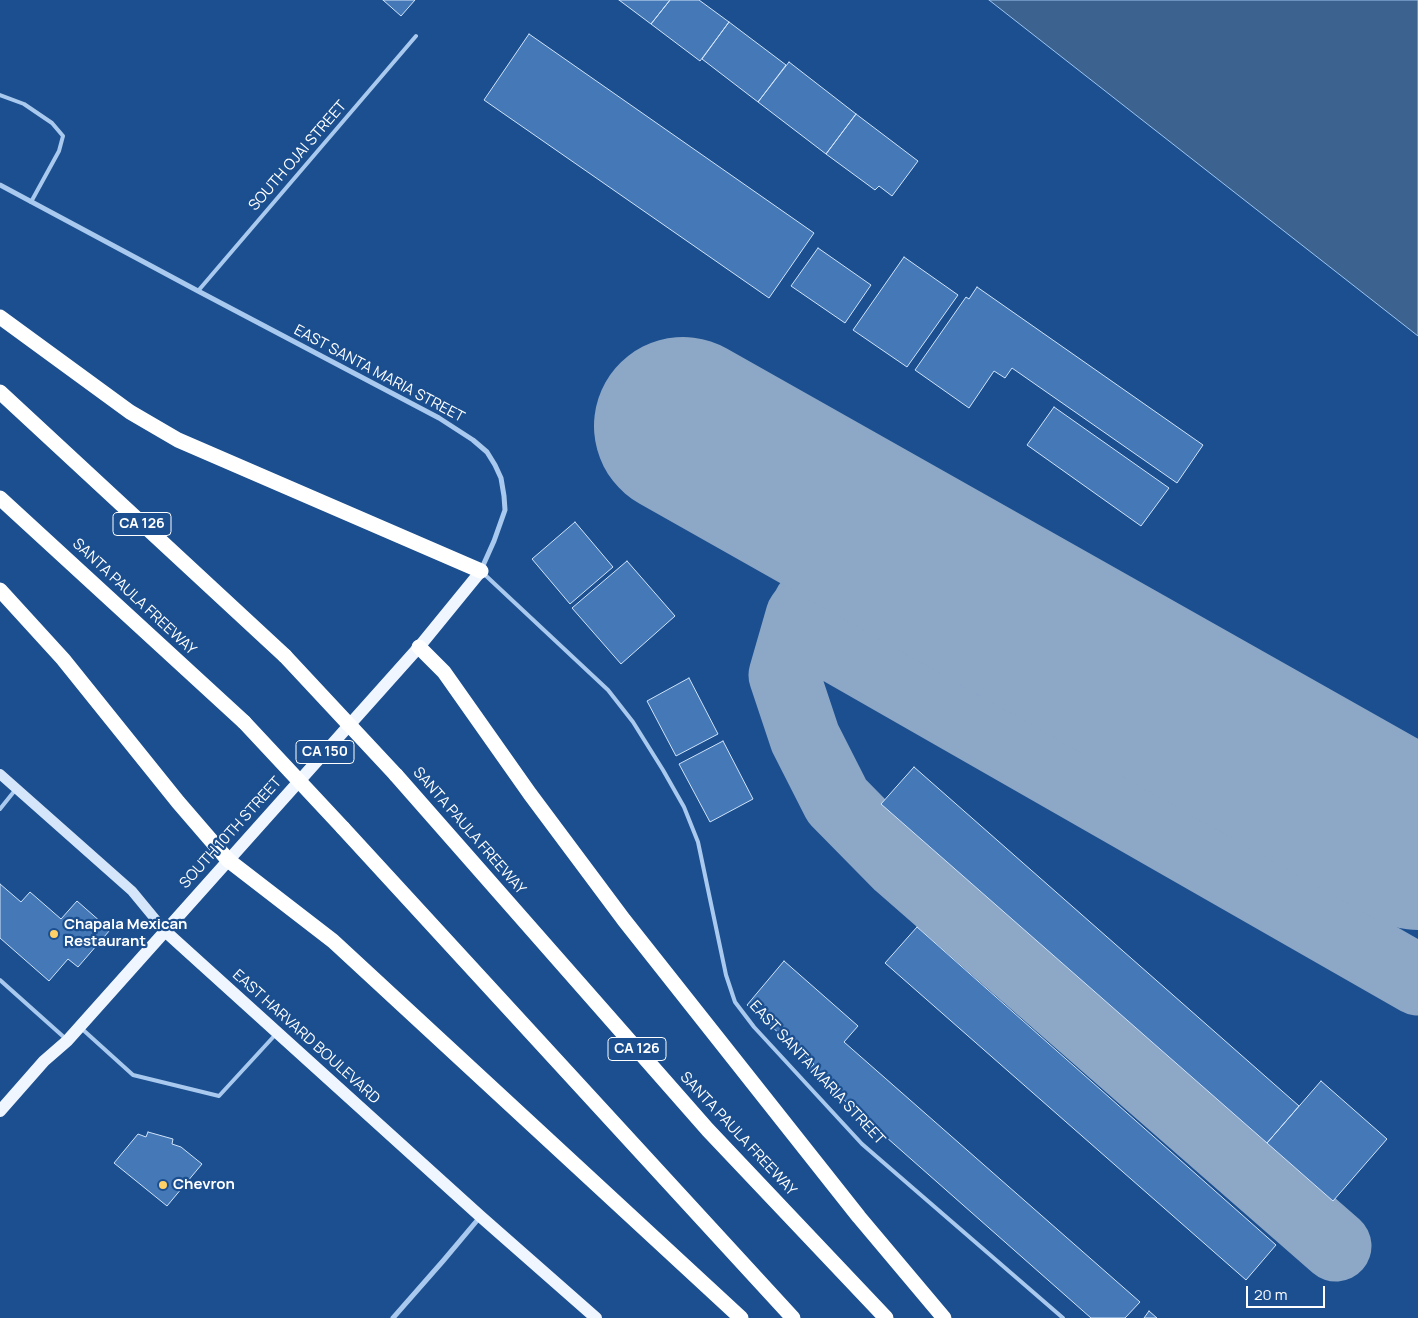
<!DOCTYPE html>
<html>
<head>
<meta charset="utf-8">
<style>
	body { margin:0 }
	#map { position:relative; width:1418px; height:1318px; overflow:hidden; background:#1b4f8f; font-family:Manrope,sans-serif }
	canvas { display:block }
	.scale { position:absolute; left:1246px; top:1286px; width:79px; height:22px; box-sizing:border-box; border:2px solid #fff; border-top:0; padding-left:6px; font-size:15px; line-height:18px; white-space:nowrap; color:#fff; -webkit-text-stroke:4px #1b4f8f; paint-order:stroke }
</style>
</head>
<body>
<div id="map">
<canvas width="1418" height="1318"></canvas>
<div class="scale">20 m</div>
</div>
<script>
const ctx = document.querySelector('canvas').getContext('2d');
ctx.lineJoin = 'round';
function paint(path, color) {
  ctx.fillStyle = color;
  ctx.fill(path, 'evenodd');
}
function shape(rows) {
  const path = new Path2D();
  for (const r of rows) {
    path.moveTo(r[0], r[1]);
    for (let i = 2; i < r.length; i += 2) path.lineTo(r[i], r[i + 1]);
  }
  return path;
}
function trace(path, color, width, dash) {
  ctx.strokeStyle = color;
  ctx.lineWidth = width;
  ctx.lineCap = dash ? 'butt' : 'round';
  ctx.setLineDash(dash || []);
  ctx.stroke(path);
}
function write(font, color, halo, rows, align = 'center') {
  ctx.font = font + ' Manrope,sans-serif';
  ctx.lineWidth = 4.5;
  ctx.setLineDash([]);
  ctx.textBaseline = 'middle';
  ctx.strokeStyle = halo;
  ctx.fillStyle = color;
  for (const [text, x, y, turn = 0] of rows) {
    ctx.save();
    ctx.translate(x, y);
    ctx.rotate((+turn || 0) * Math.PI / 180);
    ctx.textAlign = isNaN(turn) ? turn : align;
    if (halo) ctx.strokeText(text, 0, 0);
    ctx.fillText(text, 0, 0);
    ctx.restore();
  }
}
const water = shape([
	[989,0,1418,0,1418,336,989,0]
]);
const taxiway = shape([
	[869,531,838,565,801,616,784,675,805,738,837,801,899,864,1336,1246],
	[808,605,808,620,816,636,1418,980]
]);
const runway = shape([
	[683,426,1418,841]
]);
const building = shape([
	[383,0,415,0,401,16,383,0],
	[619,0,670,0,651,24,619,0],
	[670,0,699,0,729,22,700,61,651,24,670,0],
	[729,22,786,65,758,102,702,59,729,22],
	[529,34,814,233,769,298,484,100,529,34],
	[789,62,856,114,826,154,758,102,789,62],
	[856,114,918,161,892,196,879,186,875,190,826,154,856,114],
	[818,248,871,285,845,323,791,286,818,248],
	[904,257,958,295,907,367,853,330,904,257],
	[977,287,1203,445,1177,483,1012,368,1005,378,994,371,969,408,915,370,966,297,969,299,977,287],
	[1054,407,1169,488,1141,526,1027,445,1054,407],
	[575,522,613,567,570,604,532,559,575,522],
	[627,561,675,616,621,664,572,608,627,561],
	[689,678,718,734,676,756,647,701,689,678],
	[723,741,753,799,710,822,679,764,723,741],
	[914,767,1299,1106,1267,1143,881,804,914,767],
	[0,884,21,902,30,892,61,919,77,901,110,930,78,967,68,959,49,981,0,938,0,884],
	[917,927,1276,1245,1246,1280,885,963,917,927],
	[784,961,858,1026,844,1042,1140,1302,1125,1318,1091,1318,809,1069,814,1064,747,1005,784,961],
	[1321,1081,1387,1139,1333,1201,1267,1143,1321,1081],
	[148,1132,173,1139,172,1144,181,1147,202,1164,167,1206,114,1163,138,1134,146,1137,148,1132],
	[1149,1311,1157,1318,1144,1318,1149,1311]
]);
const lane = shape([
	[0,95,24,104,52,123,63,136,59,151,31,202],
	[198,291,416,36],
	[483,573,608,690,633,722,663,770,684,807,698,842,726,975,735,1002,754,1027,862,1144,1063,1318],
	[0,809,16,789],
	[0,980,66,1039],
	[81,1028,133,1075,219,1096,276,1034]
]);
const street = shape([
	[0,185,198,291,439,418,473,440,487,452,495,465,501,478,504,496,505,510,494,541,481,570],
	[393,1318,443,1261,480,1217]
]);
const secondary = shape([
	[0,774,132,891,165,931]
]);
const primary = shape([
	[165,931,480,1216,596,1318],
	[0,1111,44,1061,67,1041,419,647,481,571]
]);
const highway = shape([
	[0,317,130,412,178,440,481,571],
	[0,392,285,656],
	[0,498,244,722],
	[0,590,63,659,178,802,228,860,333,941,741,1318],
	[419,647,444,672,530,794,624,920,859,1217,944,1318],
	[396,775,708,1130,886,1318],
	[343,828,793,1318]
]);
const highwayBridge = shape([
	[285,656,396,775],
	[244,722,343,828]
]);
const markers = [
	[54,934,5,"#ffd166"],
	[163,1185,5,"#ffd166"]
];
const shields = [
	[142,524,58],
	[325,752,58],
	[637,1049,58]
];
const shieldNames = [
	["CA 126",142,524],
	["CA 150",325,752],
	["CA 126",637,1049]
];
const streetNames = [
	["SOUTH OJAI STREET",298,156,-49],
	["EAST SANTA MARIA STREET",379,374,28],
	["SANTA PAULA FREEWAY",134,597,43],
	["SANTA PAULA FREEWAY",469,831,49],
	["SOUTH 10TH STREET",231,833,-48],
	["EAST HARVARD BOULEVARD",306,1037,42],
	["EAST SANTA MARIA STREET",817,1073,47],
	["SANTA PAULA FREEWAY",738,1134,47]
];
const poiNames = [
	["Chapala Mexican",64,925],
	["Restaurant",64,942],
	["Chevron",173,1185]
];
paint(water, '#3c6290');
trace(water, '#9cc4f0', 1);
trace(taxiway, '#8da7c7', 71);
trace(runway, '#8da7c7', 178);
paint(building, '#4478b7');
trace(building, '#cfe3fa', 1);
trace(lane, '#a9c9ee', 4);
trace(street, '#a9c9ee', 5);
trace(secondary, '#d6e6fa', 10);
trace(primary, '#f0f6ff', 12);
trace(highway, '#fff', 15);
trace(highwayBridge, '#fff', 15);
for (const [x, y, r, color] of markers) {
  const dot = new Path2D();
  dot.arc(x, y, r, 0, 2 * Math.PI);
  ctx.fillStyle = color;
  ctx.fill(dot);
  trace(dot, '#1b4f8f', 2);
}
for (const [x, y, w] of shields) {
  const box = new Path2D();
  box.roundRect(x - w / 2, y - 11.5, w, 23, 4);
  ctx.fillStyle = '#1b4f8f';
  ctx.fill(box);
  trace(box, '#fff', 1);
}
write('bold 14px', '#fff', null, shieldNames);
write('15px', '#fff', '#1b4f8f', streetNames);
write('bold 15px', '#fff', '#1b4f8f', poiNames, 'left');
</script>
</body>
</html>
